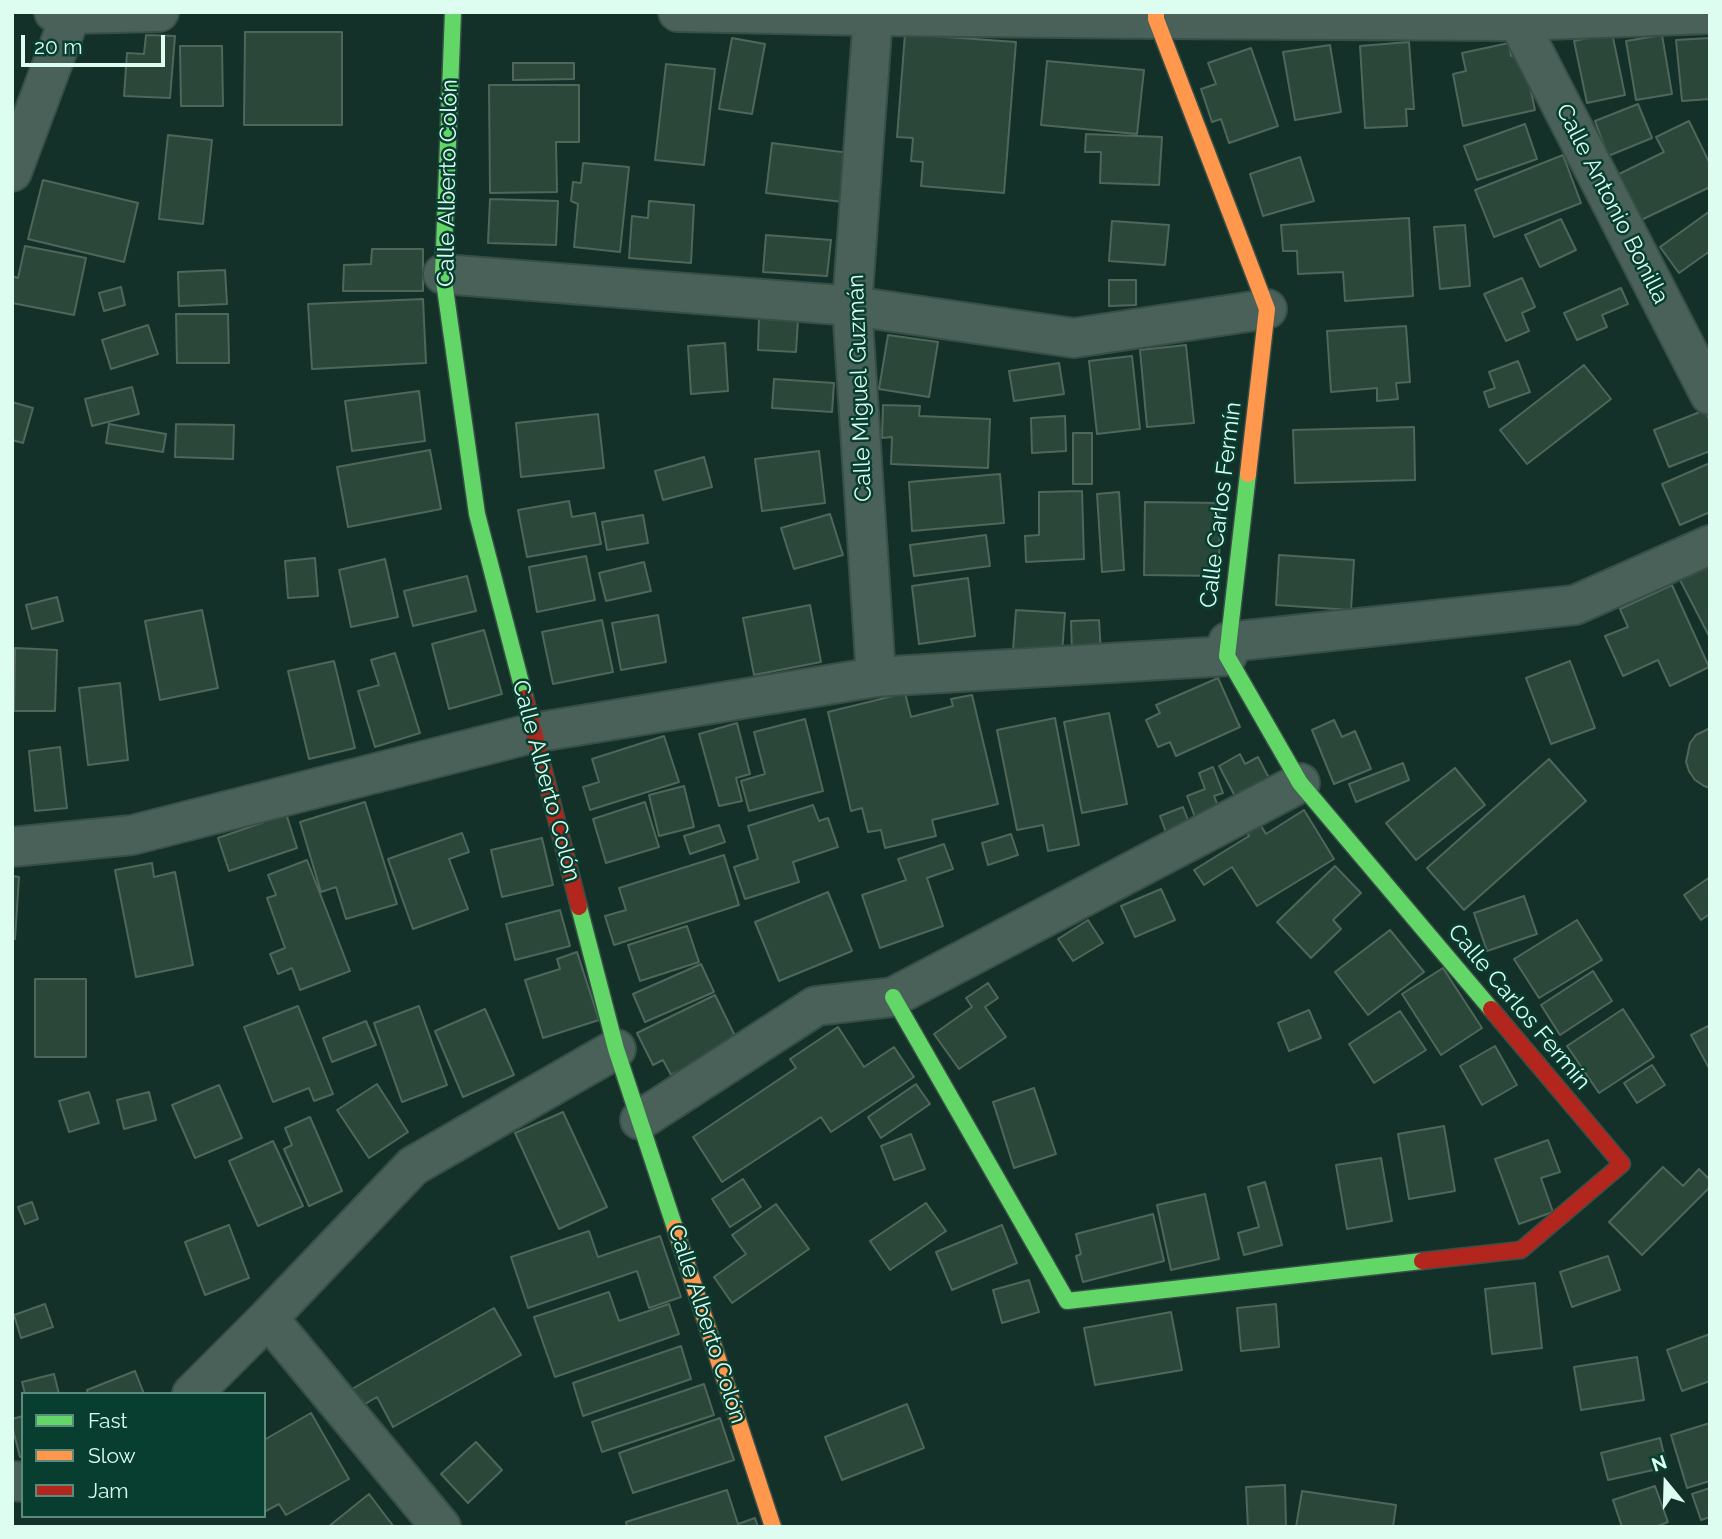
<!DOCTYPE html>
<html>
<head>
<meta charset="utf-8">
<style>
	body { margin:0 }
	#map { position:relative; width:1722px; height:1539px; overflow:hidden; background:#143129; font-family:Raleway,sans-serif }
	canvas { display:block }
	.frame { position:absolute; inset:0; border:14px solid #dcfdf0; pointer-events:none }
	.legend { position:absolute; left:21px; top:1392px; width:245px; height:126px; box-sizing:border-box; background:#073e2f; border:2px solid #5c8a7c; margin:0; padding:9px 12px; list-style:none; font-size:21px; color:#dcfdf0 }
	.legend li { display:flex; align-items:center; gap:14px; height:35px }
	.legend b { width:35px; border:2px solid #5c8a7c }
	.north { position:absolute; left:1631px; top:1448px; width:70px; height:70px; -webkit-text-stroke:5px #073e2f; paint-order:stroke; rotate:341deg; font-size:19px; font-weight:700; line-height:28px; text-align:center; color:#dcfdf0 }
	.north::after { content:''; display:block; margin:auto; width:24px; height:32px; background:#dcfdf0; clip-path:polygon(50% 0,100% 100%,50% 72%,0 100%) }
	.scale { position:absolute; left:21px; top:35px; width:144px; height:32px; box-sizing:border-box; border:4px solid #dcfdf0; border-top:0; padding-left:9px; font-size:21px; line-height:24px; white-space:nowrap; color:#dcfdf0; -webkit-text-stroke:5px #073e2f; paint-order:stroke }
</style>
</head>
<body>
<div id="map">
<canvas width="1722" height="1539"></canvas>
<div class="frame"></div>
<ul class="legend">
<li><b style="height:9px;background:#63d668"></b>Fast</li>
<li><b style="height:9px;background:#ff974d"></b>Slow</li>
<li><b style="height:9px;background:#b3261e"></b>Jam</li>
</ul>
<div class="north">N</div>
<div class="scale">20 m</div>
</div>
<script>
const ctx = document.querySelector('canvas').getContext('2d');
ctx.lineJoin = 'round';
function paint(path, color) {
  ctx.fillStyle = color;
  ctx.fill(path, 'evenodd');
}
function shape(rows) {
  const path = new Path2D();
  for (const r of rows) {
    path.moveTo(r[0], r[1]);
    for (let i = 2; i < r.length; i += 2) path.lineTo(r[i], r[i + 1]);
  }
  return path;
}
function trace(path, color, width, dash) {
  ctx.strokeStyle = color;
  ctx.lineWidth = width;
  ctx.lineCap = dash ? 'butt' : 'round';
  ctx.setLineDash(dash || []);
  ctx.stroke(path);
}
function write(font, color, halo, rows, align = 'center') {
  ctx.font = font + ' Raleway,sans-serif';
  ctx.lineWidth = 5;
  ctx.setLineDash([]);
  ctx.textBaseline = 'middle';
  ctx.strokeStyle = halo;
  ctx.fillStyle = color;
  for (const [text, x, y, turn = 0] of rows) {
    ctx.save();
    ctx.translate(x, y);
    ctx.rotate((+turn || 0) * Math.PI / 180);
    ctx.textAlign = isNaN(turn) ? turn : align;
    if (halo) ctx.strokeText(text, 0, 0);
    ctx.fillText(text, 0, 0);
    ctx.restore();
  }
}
const building = shape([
	[245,32,342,32,342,125,244,125,245,32],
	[1612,33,1625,95,1587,103,1574,41,1612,33],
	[905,34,1016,42,1004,193,921,186,923,162,911,161,913,138,897,137,905,34],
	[146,35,175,36,170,98,124,96,127,53,144,54,146,35],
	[1662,35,1672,94,1636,100,1626,41,1662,35],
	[732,38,765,44,752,114,719,109,732,38],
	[1710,38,1710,99,1682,101,1676,40,1710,38],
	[1409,42,1414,109,1406,109,1407,126,1365,128,1360,46,1409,42],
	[1509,43,1511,56,1523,53,1535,110,1463,126,1453,74,1466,71,1462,53,1509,43],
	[1330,45,1341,112,1295,120,1283,52,1330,45],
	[180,46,222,46,223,106,181,106,180,46],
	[1251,48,1278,126,1229,143,1221,119,1212,122,1201,89,1216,84,1208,63,1251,48],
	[1047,61,1144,70,1137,134,1041,125,1047,61],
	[513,63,574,63,574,79,513,80,513,63],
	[666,64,715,69,704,165,655,160,666,64],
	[489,85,579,85,579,142,556,142,557,192,490,193,489,85],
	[1638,104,1652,138,1608,156,1595,121,1638,104],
	[1689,121,1710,164,1710,187,1639,221,1617,175,1664,152,1656,137,1689,121],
	[1525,124,1537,159,1477,180,1464,146,1525,124],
	[1086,134,1162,137,1159,185,1100,183,1101,152,1085,152,1086,134],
	[168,135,212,140,203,224,159,219,168,135],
	[772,143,849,153,843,202,766,193,772,143],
	[1563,155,1581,203,1494,237,1475,190,1563,155],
	[1300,157,1314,201,1263,216,1250,174,1300,157],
	[583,163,629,167,620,252,574,247,578,204,571,201,573,182,581,183,583,163],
	[43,180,138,203,124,262,28,239,43,180],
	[490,199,558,201,556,245,488,243,490,199],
	[649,201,694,205,691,263,629,258,632,216,648,218,649,201],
	[1710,211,1710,251,1679,273,1660,247,1710,211],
	[1409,218,1413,296,1345,301,1343,272,1298,274,1297,251,1283,251,1281,225,1409,218],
	[1561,219,1576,250,1540,267,1525,235,1561,219],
	[1112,221,1169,225,1165,265,1109,261,1112,221],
	[1465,225,1470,286,1440,289,1434,227,1465,225],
	[766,235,831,240,827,276,763,272,766,235],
	[25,246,86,258,74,315,12,303,12,276,18,278,25,246],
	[372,249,423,249,423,291,343,291,344,265,371,264,372,249],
	[225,270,227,304,179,306,178,272,225,270],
	[1522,278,1535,307,1522,313,1529,331,1506,341,1484,294,1522,278],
	[1109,280,1136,280,1136,305,1109,306,1109,280],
	[121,287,125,305,104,311,99,293,121,287],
	[1621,288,1628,304,1602,315,1607,327,1577,340,1564,313,1621,288],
	[423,299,426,363,312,369,308,304,423,299],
	[176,314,228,314,229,363,177,363,176,314],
	[759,318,798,320,796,352,758,350,759,318],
	[148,325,158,354,111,369,102,340,148,325],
	[1406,326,1410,382,1396,383,1398,399,1377,401,1377,388,1331,392,1327,331,1406,326],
	[888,335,938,342,929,397,879,389,888,335],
	[725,343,728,391,691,394,688,346,725,343],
	[1186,345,1194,423,1147,427,1140,350,1186,345],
	[1132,356,1140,429,1097,434,1089,361,1132,356],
	[1518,361,1530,392,1489,407,1484,392,1495,388,1489,372,1518,361],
	[1059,363,1064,394,1014,401,1009,371,1059,363],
	[1584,365,1611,399,1527,464,1500,430,1584,365],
	[774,379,834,383,832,412,772,408,774,379],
	[132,387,139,414,92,426,85,399,132,387],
	[419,391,425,441,352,451,345,401,419,391],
	[12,402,33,408,23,443,12,440,12,402],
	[883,405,920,406,919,416,990,419,988,468,891,464,892,437,882,438,883,405],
	[1705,410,1710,421,1710,451,1669,467,1654,430,1705,410],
	[598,414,604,468,521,477,516,423,598,414],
	[1065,416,1066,451,1032,453,1031,418,1065,416],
	[109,424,166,434,163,452,106,443,109,424],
	[176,424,234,425,233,459,175,457,176,424],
	[1414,427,1415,480,1295,483,1293,430,1414,427],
	[1073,433,1092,433,1092,484,1073,484,1073,433],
	[430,450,441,509,348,527,337,467,430,450],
	[819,451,825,503,762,511,755,459,819,451],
	[704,457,712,487,663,500,655,471,704,457],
	[1710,463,1710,512,1680,525,1662,484,1710,463],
	[1000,474,1004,523,912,531,909,482,1000,474],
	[1082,491,1084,559,1026,562,1025,536,1039,535,1039,492,1082,491],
	[1119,492,1124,570,1102,572,1097,494,1119,492],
	[569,501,572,517,595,513,601,544,527,557,518,510,569,501],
	[1145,502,1220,503,1219,576,1144,575,1145,502],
	[830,514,843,555,794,569,781,528,830,514],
	[643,515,648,543,607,550,602,522,643,515],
	[986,535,990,566,914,576,910,545,986,535],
	[1279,555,1354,560,1351,610,1276,605,1279,555],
	[586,556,595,600,537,612,529,567,586,556],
	[315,558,318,596,288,598,285,561,315,558],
	[385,559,398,617,351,627,339,570,385,559],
	[644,562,651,591,606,601,599,573,644,562],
	[1710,562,1710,638,1679,578,1710,562],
	[467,576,476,611,413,626,404,591,467,576],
	[968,578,975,636,919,644,912,586,968,578],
	[1672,585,1709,667,1670,686,1658,660,1623,676,1605,636,1628,627,1620,609,1672,585],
	[57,597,63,621,32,629,26,605,57,597],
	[810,605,821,662,754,675,743,618,810,605],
	[202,610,218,688,160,700,145,621,202,610],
	[1016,610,1065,613,1062,653,1013,650,1016,610],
	[658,615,666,662,621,670,612,623,658,615],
	[602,620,613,672,553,684,542,632,602,620],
	[1099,620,1101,654,1072,655,1071,621,1099,620],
	[484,630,502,694,449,709,432,644,484,630],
	[15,648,57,650,55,711,14,711,15,648],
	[395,653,420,733,375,747,358,691,379,685,371,660,395,653],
	[334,661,355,748,309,759,288,671,334,661],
	[1570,661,1595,728,1551,744,1526,678,1570,661],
	[1218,678,1240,727,1176,756,1170,742,1158,747,1146,720,1160,713,1156,705,1218,678],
	[120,683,128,760,88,765,79,688,120,683],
	[905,693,911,717,953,706,951,699,972,695,998,804,932,820,936,836,885,848,881,830,868,832,862,808,851,811,828,712,905,693],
	[1109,713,1127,804,1082,813,1064,722,1109,713],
	[1055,718,1079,845,1048,851,1043,825,1017,830,997,730,1055,718],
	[805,719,823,791,749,811,741,781,765,774,754,732,805,719],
	[1334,720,1342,737,1355,731,1371,769,1334,784,1312,730,1334,720],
	[737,723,750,774,736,778,742,801,719,806,699,734,737,723],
	[1710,728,1710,788,1704,786,1695,780,1689,771,1686,762,1690,743,1696,735,1710,728],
	[664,736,679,782,590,810,583,787,599,782,592,759,664,736],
	[60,747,67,808,35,811,29,751,60,747],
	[1240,754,1245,764,1258,757,1270,780,1236,798,1219,766,1240,754],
	[1549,759,1586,801,1464,910,1427,868,1549,759],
	[1403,763,1409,780,1356,802,1349,784,1403,763],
	[1213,767,1223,793,1214,796,1222,816,1198,825,1187,796,1205,789,1199,773,1213,767],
	[1455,768,1485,805,1416,860,1386,823,1455,768],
	[684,786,694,827,659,836,649,795,684,786],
	[365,802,397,904,346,919,336,887,321,892,300,822,365,802],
	[645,802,659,847,606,863,593,819,645,802],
	[813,805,819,821,828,818,838,847,793,862,799,882,745,899,734,867,758,859,748,826,813,805],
	[284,807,297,848,229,871,218,838,264,822,262,815,284,807],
	[1183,807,1193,833,1170,843,1160,816,1183,807],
	[1304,810,1334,859,1257,906,1232,867,1204,885,1194,870,1249,836,1245,829,1258,821,1266,834,1304,810],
	[719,825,725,842,690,854,684,836,719,825],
	[462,833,469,852,449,859,468,909,413,929,388,859,462,833],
	[1011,834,1018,855,988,865,982,843,1011,834],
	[542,838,553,885,502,897,491,850,542,838],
	[944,844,953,869,927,878,943,926,880,948,862,895,906,880,898,859,944,844],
	[724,855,739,905,614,945,605,916,626,910,619,888,724,855],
	[307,860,350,971,300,990,292,968,278,974,270,954,285,948,267,898,276,895,268,875,307,860],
	[152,863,154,877,175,872,193,965,136,977,115,870,152,863],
	[1335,866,1361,893,1333,920,1341,929,1311,958,1277,922,1335,866],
	[12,876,19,877,15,939,12,939,12,876],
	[1710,877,1710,914,1701,920,1684,895,1710,877],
	[1161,889,1175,920,1135,937,1121,906,1161,889],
	[828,892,852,951,779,981,755,922,828,892],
	[1524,896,1537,934,1487,951,1474,913,1524,896],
	[560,910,570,946,515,960,506,924,560,910],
	[1088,920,1103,943,1073,961,1058,939,1088,920],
	[1577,920,1602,960,1539,998,1514,959,1577,920],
	[687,926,699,962,640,981,628,945,687,926],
	[1390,930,1424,972,1368,1015,1335,972,1390,930],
	[577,952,599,1020,543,1038,525,980,560,969,557,959,577,952],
	[701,964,714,992,645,1022,633,994,701,964],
	[1443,968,1482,1028,1441,1055,1402,994,1443,968],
	[1593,971,1612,1001,1560,1035,1541,1005,1593,971],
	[35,979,86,979,86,1057,35,1057,35,979],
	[988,983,998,998,985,1007,1006,1037,959,1069,934,1034,972,1007,966,998,988,983],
	[715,995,738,1042,671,1075,663,1060,653,1065,637,1033,715,995],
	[298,1006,333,1094,314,1101,309,1088,273,1102,244,1027,298,1006],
	[419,1006,447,1085,402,1102,374,1023,419,1006],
	[485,1009,514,1075,463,1097,435,1031,485,1009],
	[1623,1009,1654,1057,1599,1093,1567,1046,1623,1009],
	[1309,1010,1321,1038,1289,1051,1278,1023,1309,1010],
	[1400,1011,1426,1050,1374,1083,1349,1044,1400,1011],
	[366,1021,376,1045,332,1062,323,1038,366,1021],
	[1710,1025,1710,1070,1691,1035,1710,1025],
	[838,1027,864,1067,894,1047,914,1077,831,1132,821,1117,722,1182,693,1137,796,1068,790,1059,838,1027],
	[1495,1046,1517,1085,1482,1105,1460,1066,1495,1046],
	[1652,1065,1665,1085,1637,1103,1624,1083,1652,1065],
	[377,1084,408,1132,369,1158,337,1110,377,1084],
	[916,1084,930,1104,881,1138,868,1117,916,1084],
	[219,1085,242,1138,195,1158,172,1105,219,1085],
	[1034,1088,1056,1154,1014,1168,993,1102,1034,1088],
	[89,1092,99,1123,69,1132,59,1101,89,1092],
	[149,1092,156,1120,124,1129,117,1100,149,1092],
	[563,1112,607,1207,559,1229,515,1133,563,1112],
	[310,1117,342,1191,309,1206,284,1149,292,1145,285,1128,310,1117],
	[1444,1126,1455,1191,1409,1199,1398,1134,1444,1126],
	[911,1134,925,1169,894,1180,881,1146,911,1134],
	[1548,1140,1560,1172,1541,1178,1553,1212,1519,1224,1495,1159,1548,1140],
	[273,1141,303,1206,258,1226,229,1161,273,1141],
	[1381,1158,1392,1221,1347,1229,1336,1165,1381,1158],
	[1663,1167,1683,1186,1699,1169,1710,1180,1710,1187,1642,1255,1609,1222,1663,1167],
	[743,1179,761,1207,730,1227,712,1199,743,1179],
	[1265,1182,1282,1245,1244,1255,1238,1233,1259,1227,1248,1187,1265,1182],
	[1205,1194,1219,1259,1171,1270,1157,1205,1205,1194],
	[32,1202,38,1219,25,1224,18,1207,32,1202],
	[926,1203,946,1231,890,1270,870,1241,926,1203],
	[776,1204,809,1249,732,1303,714,1277,746,1254,732,1235,776,1204],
	[1153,1214,1164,1261,1083,1282,1076,1256,1081,1254,1076,1234,1153,1214],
	[229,1225,249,1278,205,1295,185,1242,229,1225],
	[1002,1225,1017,1263,952,1290,936,1252,1002,1225],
	[589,1231,598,1257,660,1236,681,1297,649,1308,637,1271,528,1308,511,1257,589,1231],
	[1608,1256,1620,1290,1572,1307,1560,1272,1608,1256],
	[1029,1280,1039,1312,1002,1323,993,1290,1029,1280],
	[1535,1283,1542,1348,1492,1354,1485,1289,1535,1283],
	[609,1292,619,1321,669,1304,679,1334,555,1377,534,1317,609,1292],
	[45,1304,53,1327,21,1338,14,1315,45,1304],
	[1276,1304,1279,1347,1241,1351,1237,1308,1276,1304],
	[494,1308,521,1355,393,1427,377,1397,353,1411,343,1394,494,1308],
	[1171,1312,1182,1370,1095,1385,1084,1328,1171,1312],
	[1710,1334,1710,1381,1682,1391,1667,1350,1710,1334],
	[681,1346,691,1379,583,1416,573,1383,681,1346],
	[1637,1357,1644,1400,1581,1410,1574,1367,1637,1357],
	[135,1371,144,1394,88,1394,87,1390,135,1371],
	[54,1374,59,1394,25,1394,22,1382,54,1374],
	[704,1384,714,1415,602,1452,592,1422,704,1384],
	[907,1404,924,1448,842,1480,825,1437,907,1404],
	[311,1413,349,1479,286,1515,279,1504,264,1512,264,1440,311,1413],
	[23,1416,23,1456,20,1457,12,1426,12,1419,23,1416],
	[720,1418,734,1460,633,1493,619,1453,720,1418],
	[1710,1423,1710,1481,1687,1488,1671,1435,1710,1423],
	[1660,1438,1667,1467,1608,1480,1601,1453,1660,1438],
	[476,1442,502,1470,468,1503,441,1474,476,1442],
	[1285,1485,1286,1527,1248,1527,1246,1487,1285,1485],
	[1655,1486,1668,1522,1655,1527,1622,1527,1613,1500,1655,1486],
	[1710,1488,1710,1517,1701,1520,1692,1494,1710,1488],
	[727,1490,738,1524,755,1518,758,1527,627,1527,626,1522,727,1490],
	[1302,1491,1396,1505,1393,1527,1296,1527,1302,1491],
	[369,1494,394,1527,328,1527,369,1494]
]);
const street = shape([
	[54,12,71,14,159,12],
	[678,12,873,16,1156,19,1518,21,1710,14],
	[1519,12,1518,21,1710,395],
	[873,16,852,306,876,677],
	[12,172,71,14],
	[443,274,852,306,1074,338,1267,309],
	[1228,642,1575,605,1710,545],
	[12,847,132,835,533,733,876,677,1227,656],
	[640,1120,816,1006,893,997,1300,783],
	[268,1318,441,1527],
	[192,1394,268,1318,413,1166,616,1049],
	[12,1481,23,1482]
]);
const fast = shape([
	[453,12,443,274,477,514,525,698],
	[1248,474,1227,656,1300,783,1491,1009],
	[579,907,616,1049,675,1228],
	[893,997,1067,1301,1422,1261]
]);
const slow = shape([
	[1156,12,1156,19,1267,309,1248,474],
	[675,1228,773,1527]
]);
const jam = shape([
	[525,698,579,907],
	[1422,1261,1521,1250,1622,1164,1491,1009]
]);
const streetNames = [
	["Calle Alberto Colón",448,183,-89],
	["Calle Antonio Bonilla",1612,204,63],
	["Calle Miguel Guzmán",860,388,-92],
	["Calle Carlos Fermín",1221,505,-83],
	["Calle Alberto Colón",546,781,75],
	["Calle Carlos Fermín",1519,1007,50],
	["Calle Alberto Colón",707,1324,72]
];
paint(building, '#2b4739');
trace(building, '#50665b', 2);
trace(street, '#384f47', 42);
trace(fast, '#384f47', 19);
trace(slow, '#384f47', 19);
trace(jam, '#384f47', 19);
trace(street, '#4a615a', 38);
trace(fast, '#63d668', 16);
trace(slow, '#ff974d', 16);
trace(jam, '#b3261e', 16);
write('23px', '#dcfdf0', '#073e2f', streetNames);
</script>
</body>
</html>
